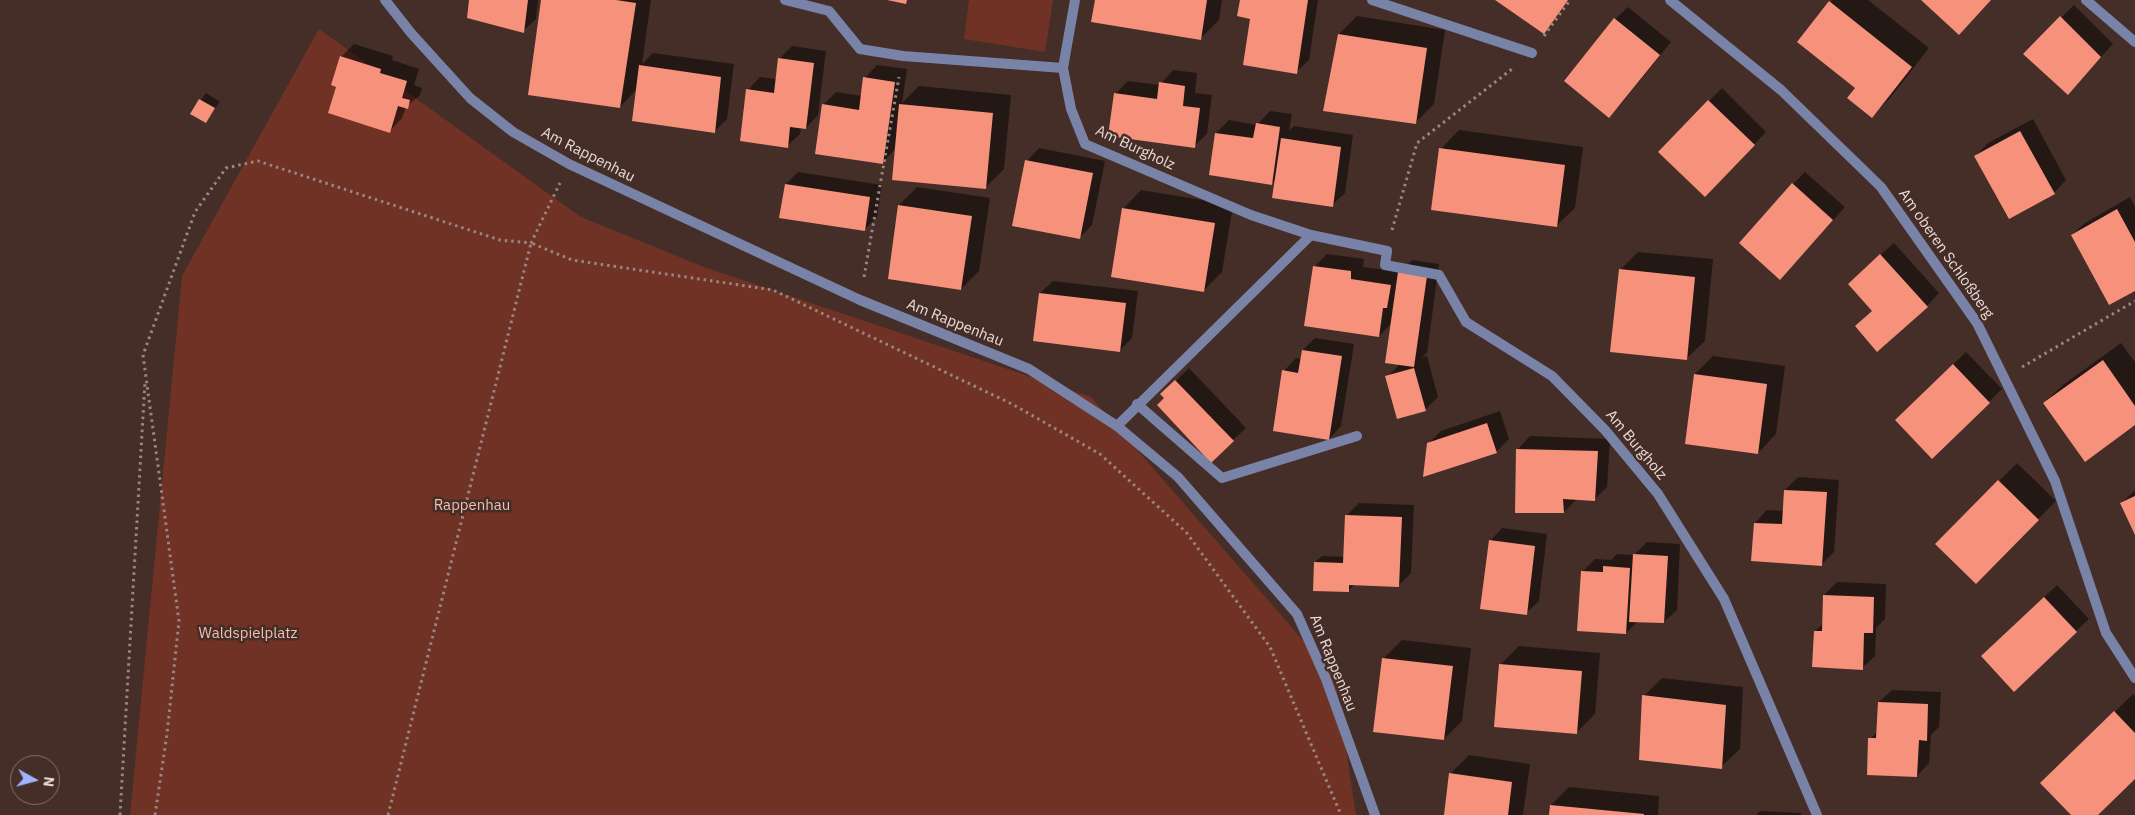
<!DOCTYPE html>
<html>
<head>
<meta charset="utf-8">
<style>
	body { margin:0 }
	#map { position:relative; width:2135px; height:815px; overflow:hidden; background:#452d28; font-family:"IBM Plex Sans",sans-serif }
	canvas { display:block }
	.north { position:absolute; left:10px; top:755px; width:50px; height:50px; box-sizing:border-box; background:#452d28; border:1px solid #87736e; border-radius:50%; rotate:97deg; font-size:14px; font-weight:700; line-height:20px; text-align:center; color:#eadbd7 }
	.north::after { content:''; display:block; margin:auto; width:18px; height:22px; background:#9eb4fd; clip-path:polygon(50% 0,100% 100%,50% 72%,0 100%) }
</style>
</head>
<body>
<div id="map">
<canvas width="2135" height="815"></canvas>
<div class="north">N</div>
</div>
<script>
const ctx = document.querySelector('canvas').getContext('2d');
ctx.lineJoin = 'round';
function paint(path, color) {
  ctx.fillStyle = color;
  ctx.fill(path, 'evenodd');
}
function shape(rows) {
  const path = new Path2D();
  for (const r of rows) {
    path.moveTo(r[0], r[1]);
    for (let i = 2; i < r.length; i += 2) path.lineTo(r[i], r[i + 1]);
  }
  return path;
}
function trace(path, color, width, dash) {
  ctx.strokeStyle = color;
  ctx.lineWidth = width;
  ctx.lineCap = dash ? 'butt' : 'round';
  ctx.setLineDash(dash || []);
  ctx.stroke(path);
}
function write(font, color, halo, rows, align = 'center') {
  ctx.font = font + ' "IBM Plex Sans",sans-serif';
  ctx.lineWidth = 5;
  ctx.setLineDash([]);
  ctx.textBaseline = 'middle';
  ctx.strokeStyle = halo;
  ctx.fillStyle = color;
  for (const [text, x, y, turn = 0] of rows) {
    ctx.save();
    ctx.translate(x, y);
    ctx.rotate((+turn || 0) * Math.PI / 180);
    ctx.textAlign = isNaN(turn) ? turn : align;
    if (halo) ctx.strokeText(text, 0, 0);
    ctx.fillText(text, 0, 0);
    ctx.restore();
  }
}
const green = shape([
	[969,0,1053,0,1045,52,964,39],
	[319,29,581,217,704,267,1091,397,1335,677,1356,815,130,815,182,276]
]);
const shadow = shape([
	[471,0,538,0,536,19,523,31],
	[542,0,651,0,642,64,653,53,734,64,727,119,714,132,637,89,620,107],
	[1096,0,1222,0,1219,20,1201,38],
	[1241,0,1318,0,1309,60,1296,72,1251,18],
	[1832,0,1868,0,1929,48,1890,98,1872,116,1857,88,1830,2],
	[2074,5,2113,44,2068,93,2024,54],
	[1628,7,1671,42,1621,104,1609,116,1615,19],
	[1357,16,1445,30,1434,104,1415,123,1339,34],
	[354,44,393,56,392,60,419,69,414,85,422,88,420,95,406,107,402,118,390,131,338,86,341,57],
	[792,46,826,51,818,115,806,128,801,127,800,134,787,146,748,90,760,77,777,79,780,58],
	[877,65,907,69,902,103,919,86,1011,95,1004,169,986,187,896,148,882,163,823,105,836,92,862,96,865,78],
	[1173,70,1197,73,1195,93,1212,95,1207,134,1194,146,1115,94,1128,81,1160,85],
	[1722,88,1766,132,1717,183,1660,152],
	[206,93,220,102,205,121,192,113],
	[1270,111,1292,114,1289,131,1294,126,1353,135,1345,193,1332,205,1276,179,1271,183,1210,174,1216,133,1229,120,1257,125],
	[2033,119,2066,180,2054,193,1976,156,1988,143],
	[1459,130,1583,147,1575,208,1556,226,1441,149],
	[1039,148,1105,161,1092,225,1079,238,1027,161],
	[798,172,882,185,877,217,864,230,786,184],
	[1805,172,1845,207,1780,279,1793,184],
	[917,187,990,198,979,271,961,289,899,205],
	[1141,190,1233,205,1222,272,1204,290,1123,209],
	[2130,197,2135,207,2135,289,2072,235,2085,223],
	[1894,243,1939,293,1927,306,1873,310,1862,271],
	[1638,252,1713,259,1705,341,1686,359,1620,270],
	[1327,254,1364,259,1363,267,1400,272,1412,260,1439,264,1427,353,1421,358,1427,356,1438,397,1425,410,1387,377,1400,364,1392,323,1379,336,1306,325,1315,266],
	[1053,281,1138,291,1132,338,1120,350,1040,293],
	[1315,338,1354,344,1341,426,1329,439,1284,371,1296,358,1301,359,1303,350],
	[2121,343,2135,362,2135,424,2044,403,2063,385],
	[1966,352,2002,389,1932,457,1909,407],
	[1713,356,1785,366,1776,434,1758,453,1686,443,1695,374],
	[1189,368,1246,428,1233,440,1162,394],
	[1500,411,1509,439,1496,452,1428,444,1441,431],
	[1530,436,1610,439,1607,487,1594,500,1577,499,1564,512,1518,449],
	[2017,463,2056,501,1976,582,1937,544],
	[1798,477,1839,480,1834,552,1822,564,1755,523,1767,510,1784,511,1785,490],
	[2135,490,2135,532,2122,503],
	[1359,503,1414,505,1411,573,1398,586,1355,584,1348,591,1315,562,1322,556,1345,557,1346,516],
	[1502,528,1547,534,1539,601,1526,613,1490,541],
	[1647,542,1680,544,1677,610,1664,622,1638,621,1626,633,1582,572,1595,559,1611,560,1617,554,1634,555],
	[1837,582,1886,584,1885,619,1876,628,1875,656,1862,668,1815,631,1824,623,1824,595],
	[2057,585,2089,619,2076,631,1995,644],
	[1402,640,1471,648,1462,721,1444,739,1384,658],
	[1519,646,1600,653,1595,714,1576,733,1500,665],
	[1662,678,1743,687,1740,749,1721,767,1644,696],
	[1892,690,1941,692,1939,727,1931,735,1929,763,1917,776,1870,739,1878,731,1879,702],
	[2133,694,2135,696,2135,777,2097,815,2073,815,2060,765],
	[1469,755,1530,764,1523,815,1445,815,1451,773],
	[1569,787,1659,796,1658,815,1550,815,1551,805],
	[1760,811,1801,813,1801,815,1756,815]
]);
const building = shape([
	[469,0,528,0,524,33,467,18],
	[541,0,616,0,636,3,620,108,528,95],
	[887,0,907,0,906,4],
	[1095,0,1207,0,1201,40,1091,22],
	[1240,0,1308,0,1297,74,1243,65,1250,19,1237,16],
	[1495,0,1568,0,1544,34],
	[1921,0,1991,0,1959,35],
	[1829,1,1912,67,1872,118,1847,98,1855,88,1797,42],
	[2060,16,2101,57,2068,95,2023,54],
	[1614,18,1660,55,1609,118,1564,81],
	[1338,34,1427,48,1416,124,1323,111],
	[340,56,381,69,380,73,407,81,402,98,410,100,408,109,398,106,390,133,328,113,336,87,331,85],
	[778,58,814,63,806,129,790,127,788,148,740,141,746,89,774,93],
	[639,65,721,77,715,133,632,121],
	[863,77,895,82,883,164,815,154,822,104,859,110],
	[1159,82,1185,86,1183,106,1200,108,1195,148,1108,136,1114,93,1157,99],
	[199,99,215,108,206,123,190,114],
	[1708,100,1755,145,1705,197,1658,152],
	[899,104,993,113,986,189,892,180],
	[1256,123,1280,127,1272,185,1209,175,1215,133,1253,138],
	[2020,131,2055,194,2009,219,1974,156],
	[1281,138,1341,147,1333,207,1272,198],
	[1439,148,1565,165,1557,227,1431,210],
	[1025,160,1093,173,1080,239,1012,226],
	[1792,183,1833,220,1780,280,1739,243],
	[785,184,870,197,865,231,779,218],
	[898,205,972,216,961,290,888,279],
	[1122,208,1215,223,1204,292,1111,277],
	[2117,209,2135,242,2135,291,2109,305,2071,235],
	[1880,254,1928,307,1877,352,1855,326,1872,311,1848,284],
	[1313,266,1351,271,1351,279,1391,285,1387,308,1383,308,1379,337,1304,326],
	[1619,269,1695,277,1687,360,1610,352],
	[1398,272,1427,276,1414,367,1385,363],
	[1039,293,1126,303,1120,352,1033,341],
	[1302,350,1342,356,1329,440,1273,431,1282,370,1298,373],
	[2103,360,2135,406,2135,425,2085,462,2043,403],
	[1953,364,1990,403,1932,459,1895,420],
	[1414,368,1426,411,1397,419,1385,376],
	[1694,374,1767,384,1758,454,1685,444],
	[1175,380,1234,441,1211,463,1157,405,1164,398,1160,394],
	[1487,423,1497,453,1423,477,1427,443],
	[1516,449,1598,451,1595,501,1563,499,1564,513,1515,513],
	[1998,480,2039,520,1976,584,1935,544],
	[1784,490,1827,492,1822,566,1751,561,1754,523,1782,524],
	[2135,496,2135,535,2120,503],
	[1345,515,1402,517,1399,587,1349,585,1349,592,1313,591,1314,562,1343,563],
	[1489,540,1535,546,1527,615,1480,609],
	[1633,554,1668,556,1664,623,1629,622],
	[1603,566,1630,568,1626,634,1577,631,1581,571,1603,572],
	[1823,595,1874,597,1873,633,1864,633,1863,670,1812,667,1814,631,1822,631],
	[2044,597,2077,632,2014,692,1981,656],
	[1382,658,1453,666,1444,740,1373,732],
	[1499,664,1582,671,1577,734,1494,727],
	[1642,695,1726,705,1722,769,1639,760],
	[1878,702,1928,704,1927,741,1919,740,1917,777,1867,775,1868,738,1876,738],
	[2114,711,2135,733,2135,779,2098,815,2071,815,2040,783],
	[1449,773,1512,782,1508,815,1444,815],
	[1550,805,1644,814,1644,815,1549,815]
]);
const path = shape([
	[1544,36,1570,0],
	[1392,230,1417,143,1512,69],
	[864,277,899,77],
	[2022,367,2135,301],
	[120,815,145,382],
	[155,815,167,734,179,621,143,355,195,212,226,168,258,161,500,240,531,243,560,183],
	[388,815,531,243,572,260,773,290,1012,404,1100,454,1186,532,1270,647,1341,815]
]);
const service = shape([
	[785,0,829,11,860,49,903,56,1063,68,1071,109,1085,144,1251,215,1311,235,1387,251,1385,265,1439,275,1466,322],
	[1372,0,1532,53],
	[1063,68,1075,0],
	[1137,404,1222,478,1357,436],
	[1117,426,1311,235]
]);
const minor = shape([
	[385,0,411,33,470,98,513,132,569,164,860,300,1029,369,1117,426,1178,477,1297,614,1326,679,1375,815],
	[1670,0,1781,90,1881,187,1977,323,2055,481,2106,633,2135,678],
	[2086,0,2135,42],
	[1466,322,1552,376,1605,430,1658,494,1724,599,1817,815]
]);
const streetNames = [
	["Am Burgholz",1135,148,25],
	["Am Rappenhau",588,155,27],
	["Am oberen Schloßberg",1946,254,55],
	["Am Rappenhau",955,323,22],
	["Am Burgholz",1636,445,50],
	["Am Rappenhau",1333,663,68]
];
const parkNames = [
	["Rappenhau",472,506],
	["Waldspielplatz",248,634]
];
paint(green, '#703224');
paint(shadow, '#0007');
paint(building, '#f6927c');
trace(path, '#998682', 3, [2.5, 4]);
trace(service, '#7883a7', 10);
trace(minor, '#7883a7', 10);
write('15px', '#eadbd7', '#452d28', streetNames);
write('15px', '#f2beb2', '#452d28', parkNames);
</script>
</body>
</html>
